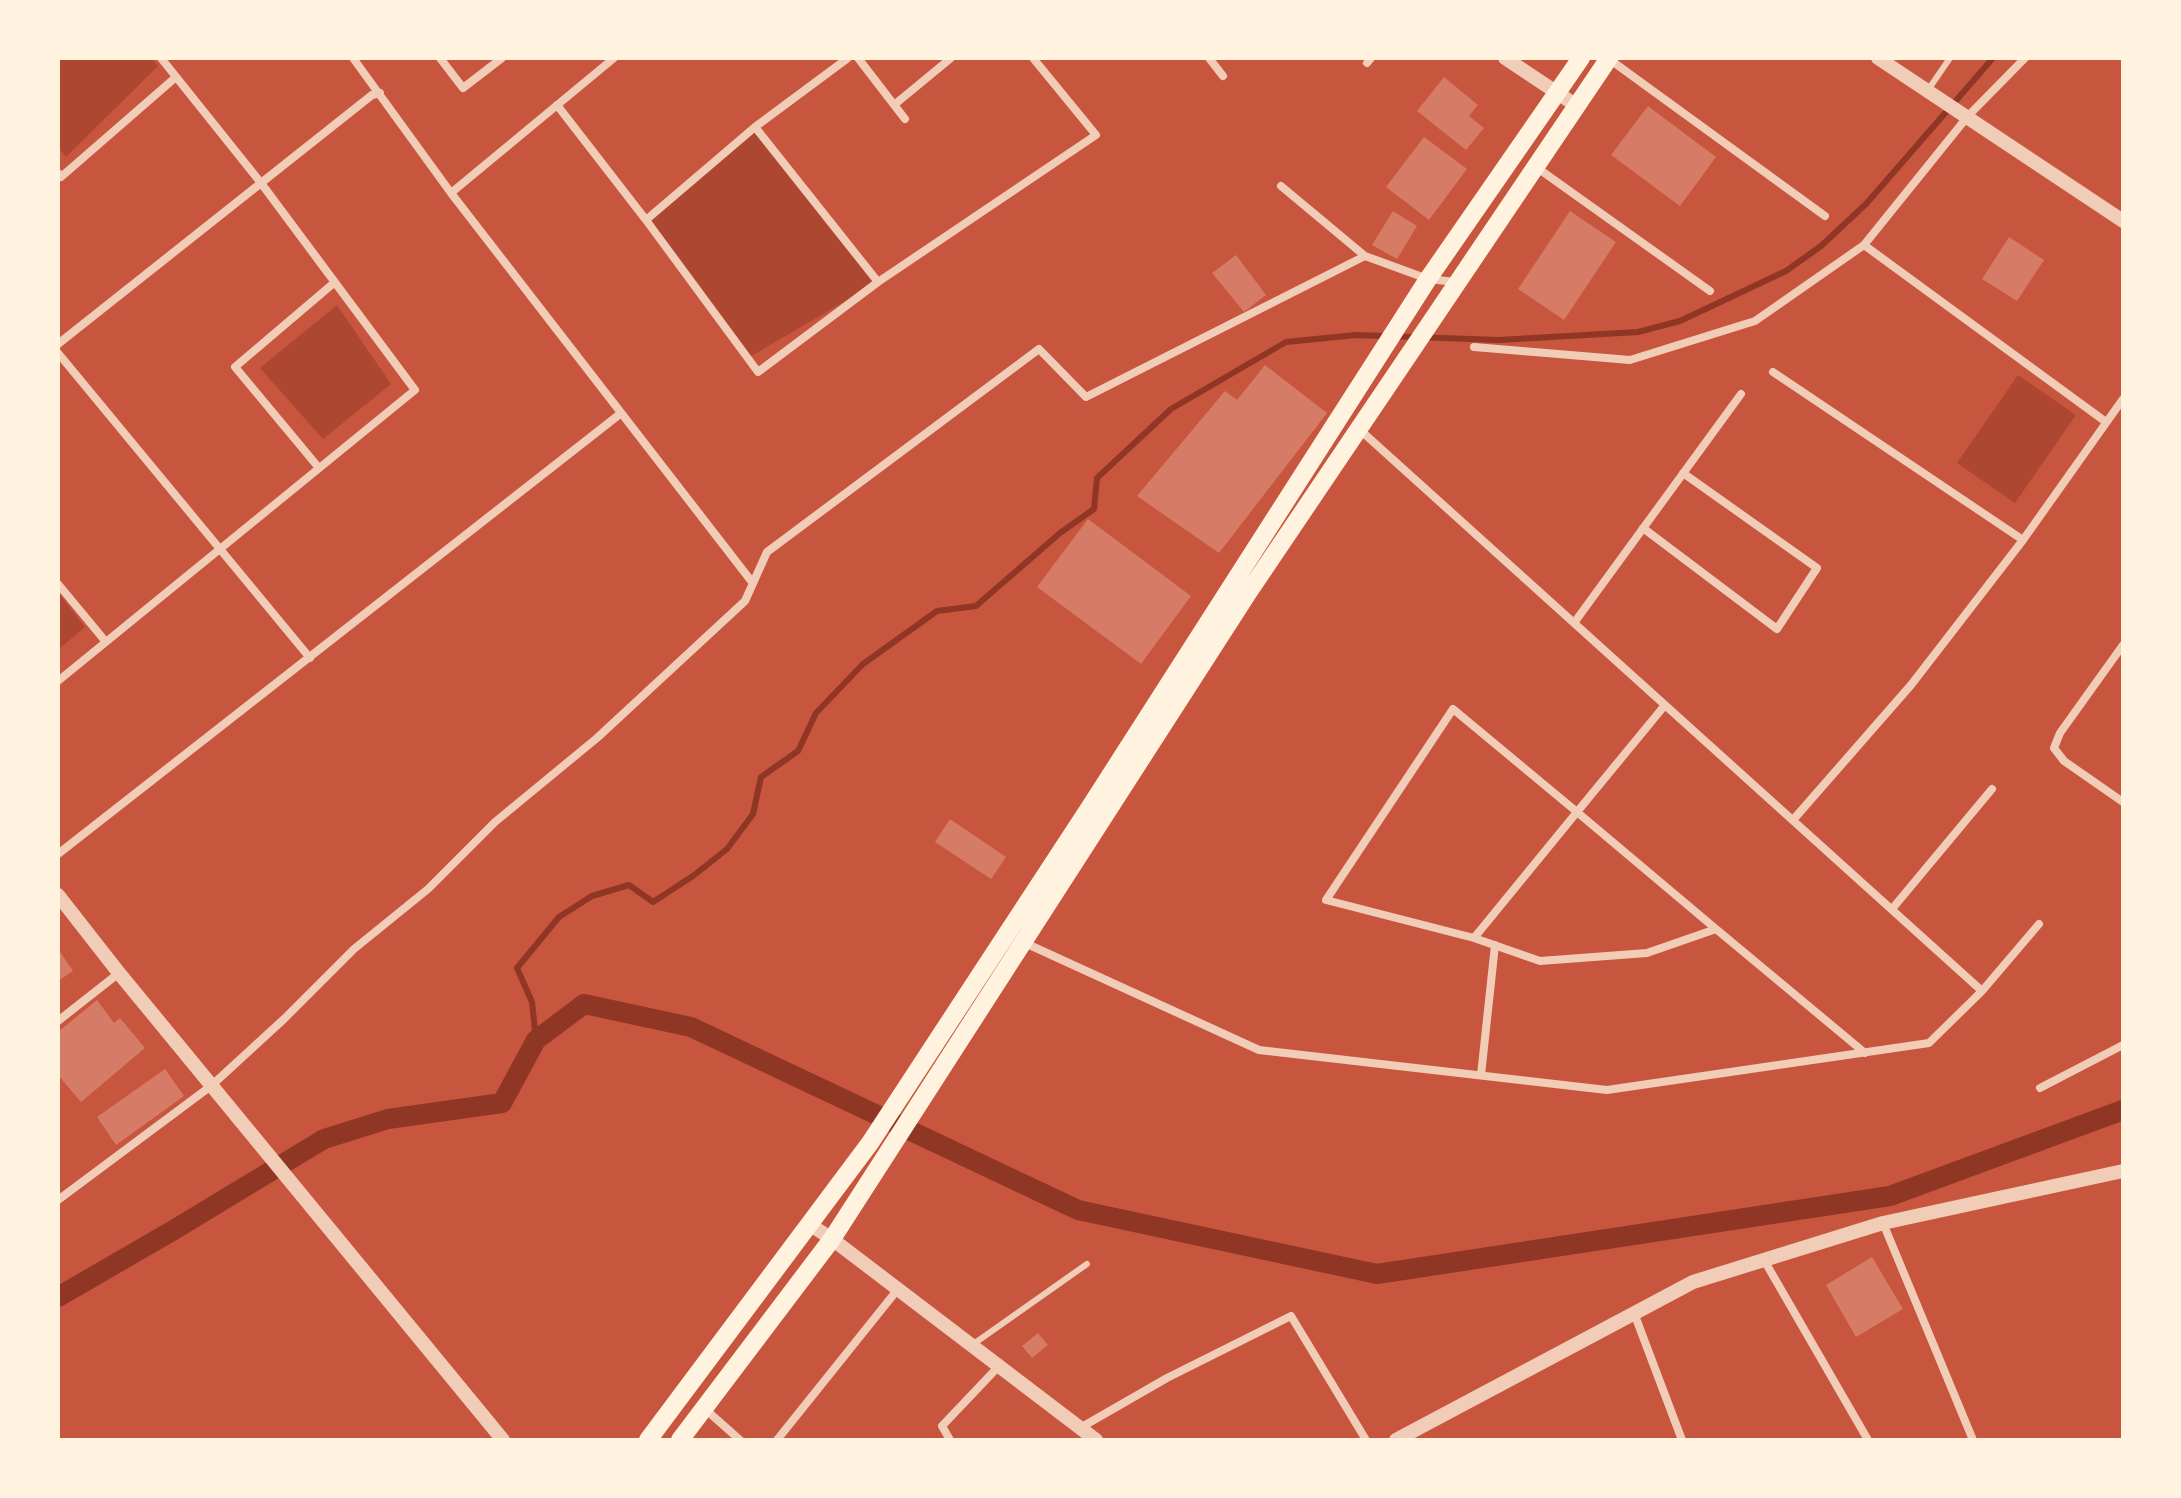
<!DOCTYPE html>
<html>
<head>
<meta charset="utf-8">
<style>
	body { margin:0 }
	#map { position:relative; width:2181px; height:1498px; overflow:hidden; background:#c8553d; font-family:Manrope,sans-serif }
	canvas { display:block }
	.frame { position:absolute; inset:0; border:60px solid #fff3e0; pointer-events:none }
</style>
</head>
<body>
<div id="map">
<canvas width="2181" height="1498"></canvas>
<div class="frame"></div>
</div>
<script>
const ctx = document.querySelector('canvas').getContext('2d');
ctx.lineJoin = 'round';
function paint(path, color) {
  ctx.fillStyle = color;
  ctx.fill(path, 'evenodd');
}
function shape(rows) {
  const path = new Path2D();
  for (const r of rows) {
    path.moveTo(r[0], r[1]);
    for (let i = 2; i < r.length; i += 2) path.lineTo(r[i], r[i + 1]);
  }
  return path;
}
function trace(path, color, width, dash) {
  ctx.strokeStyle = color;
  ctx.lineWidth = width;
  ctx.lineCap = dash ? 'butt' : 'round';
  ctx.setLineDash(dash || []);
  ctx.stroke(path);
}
const green = shape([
	[58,58,151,58,158,66,66,157,58,147],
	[755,127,878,282,746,359,646,220],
	[337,305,391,384,323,439,260,368],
	[2018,375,2076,415,2015,503,1957,463],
	[58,592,85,627,58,650]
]);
const stream = shape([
	[536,1040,532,1002,517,968,559,917,592,896,629,885,653,902,693,876,727,849,753,814,761,777,798,751,816,713,863,664,937,611,976,606,1060,533,1094,509,1097,478,1171,409,1286,342,1356,335,1499,340,1638,332,1680,321,1786,271,1821,246,1866,204,1993,58]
]);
const canal = shape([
	[58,1297,172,1231,324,1139,388,1119,502,1103,536,1040,584,1004,691,1027,1078,1210,1377,1274,1890,1196,2123,1110]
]);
const building = shape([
	[1444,77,1478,105,1469,116,1484,128,1466,150,1417,111],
	[1648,106,1716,157,1680,206,1611,155],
	[1424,137,1467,169,1429,220,1386,187],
	[1393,211,1417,226,1397,259,1372,245],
	[1570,211,1616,242,1564,320,1518,289],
	[2009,237,2044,260,2017,301,1982,279],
	[1236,255,1266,295,1244,312,1212,273],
	[1265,365,1327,413,1219,553,1137,496,1225,391,1237,400],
	[1088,519,1191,596,1141,664,1037,587],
	[950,819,1006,857,991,879,935,842],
	[58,949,73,971,58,981],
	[97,1000,114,1023,120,1018,145,1048,81,1102,58,1075,58,1032],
	[165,1069,184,1096,116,1145,97,1117],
	[1872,1257,1903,1309,1856,1337,1826,1285],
	[1038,1333,1048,1345,1032,1358,1022,1346]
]);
const service = shape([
	[1928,90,1950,58],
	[972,1345,1087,1264]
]);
const minor = shape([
	[353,58,451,193,752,582],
	[440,58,463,88,502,58],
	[858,58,905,119],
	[1209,58,1223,76],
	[1609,59,1825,216],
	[1367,63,1371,58],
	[557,105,646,220,758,372,878,282,1096,135,1033,58],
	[894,105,951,58],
	[755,127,848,58],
	[1536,167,1710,291],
	[58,173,61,177,176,77],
	[1281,186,1365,256],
	[451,193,614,58],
	[646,220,755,127,878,282],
	[1864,245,2106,422],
	[58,344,372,95,380,93],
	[1474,347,1630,360,1755,321,1864,245,1968,116,2025,58],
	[58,353,310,658],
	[1773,372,2023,540],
	[319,468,235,367,335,282],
	[1643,528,1777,629,1817,568,1683,473],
	[58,584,106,642],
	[1574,623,1741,394],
	[2123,645,2060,733,2054,748,2064,761,2123,802],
	[58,681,415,390,261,183,161,58],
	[1665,705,1577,812,1474,938,1326,900,1453,709,1577,812,1716,929,1865,1053],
	[1793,820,1911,685,2023,540,2123,399],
	[58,854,620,414],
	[1892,909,1992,789],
	[1474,938,1540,961,1647,953,1716,929],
	[1025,943,1259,1050,1607,1090,1929,1043,1982,991,1359,429],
	[1982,991,2039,924],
	[58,1021,119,973],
	[1481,1075,1495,945],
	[2040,1088,2123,1045],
	[58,1200,211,1086,284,1019,354,949,428,889,495,822,597,738,745,601,767,552,1039,349,1086,397,1365,256,1428,279,1456,282],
	[1883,1223,1973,1440],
	[1764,1260,1868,1440],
	[1634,1313,1682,1440],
	[705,1409,740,1440],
	[1080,1428,1167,1378,1291,1316,1366,1440],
	[777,1440,898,1289],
	[950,1440,942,1426,999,1366]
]);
const tertiary = shape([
	[1505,58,1577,106],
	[1878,58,2123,221],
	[58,895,119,973,503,1440],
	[809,1224,832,1239,1096,1440],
	[1396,1440,1693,1282,1883,1223,2123,1171]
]);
const primary = shape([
	[648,1440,870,1143,1090,807,1428,279,1581,58],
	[680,1440,832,1239,1248,593,1609,58]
]);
paint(green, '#ae4732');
trace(stream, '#8f3625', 6);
trace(canal, '#8f3625', 20);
paint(building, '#d67c66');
trace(service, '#f1ccb7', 6);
trace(minor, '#f1ccb7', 8);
trace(tertiary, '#f1ccb7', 14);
trace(primary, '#fff3e0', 18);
</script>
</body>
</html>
